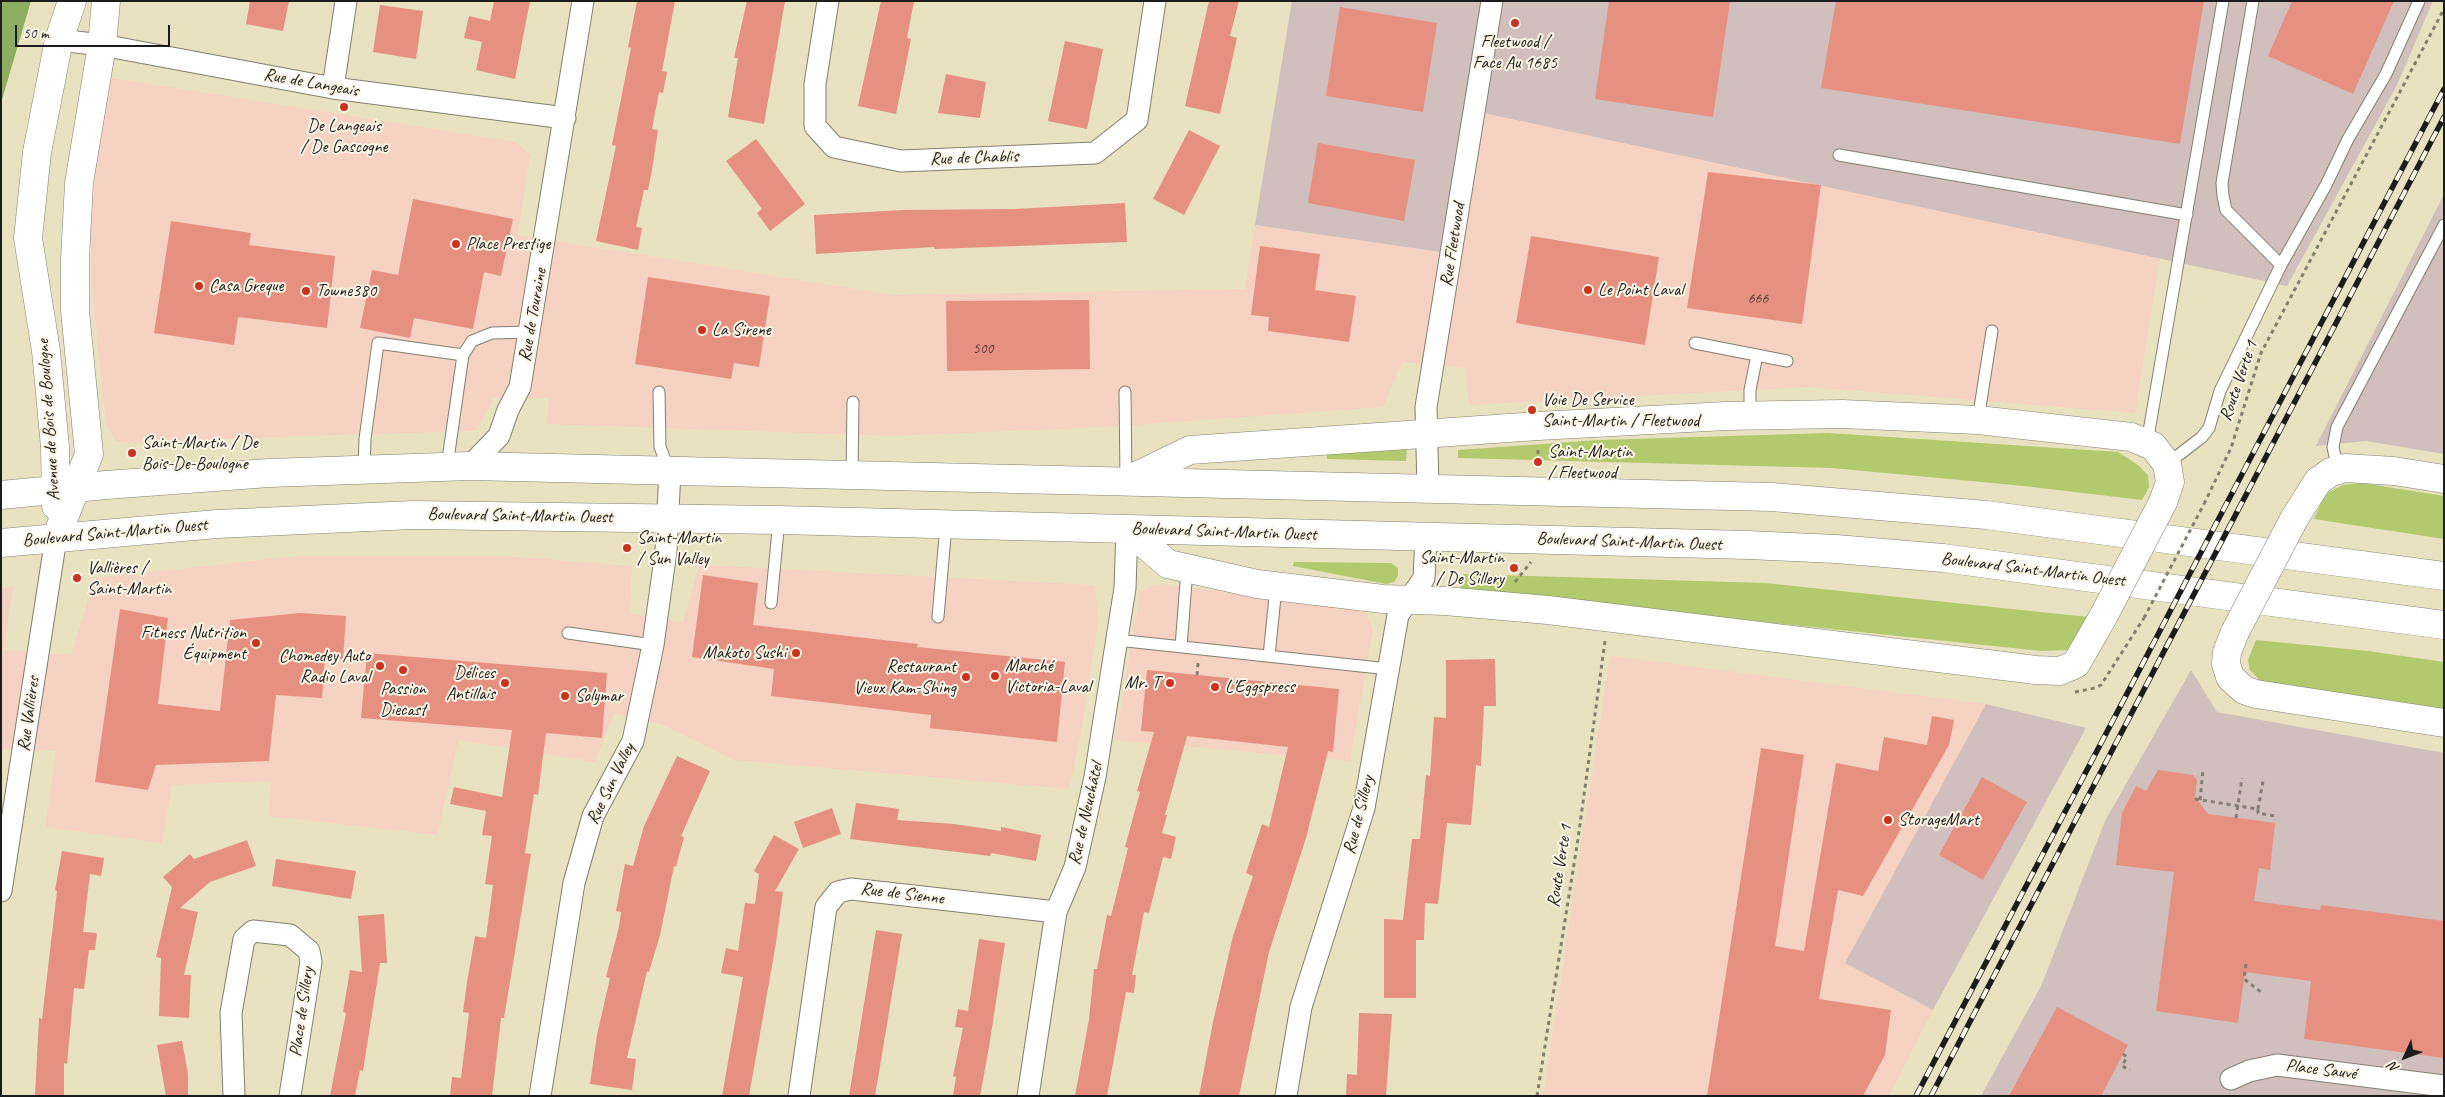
<!DOCTYPE html>
<html>
<head>
<meta charset="utf-8">
<style>
	body { margin:0 }
	#map { position:relative; width:2445px; height:1097px; overflow:hidden; background:#e9e2c1; font-family:Caveat,sans-serif }
	canvas { display:block }
	.frame { position:absolute; inset:0; border:2px solid #1c1c1c; pointer-events:none }
	.north { position:absolute; left:2380px; top:1032px; width:50px; height:50px; -webkit-text-stroke:4px #fcf5e5; paint-order:stroke; rotate:227deg; font-size:14px; font-weight:700; line-height:20px; text-align:center; color:#1c1c1c }
	.north::after { content:''; display:block; margin:auto; width:18px; height:22px; background:#1c1c1c; clip-path:polygon(50% 0,100% 100%,50% 72%,0 100%) }
	.scale { position:absolute; left:15px; top:25px; width:155px; height:22px; box-sizing:border-box; border:2px solid #1c1c1c; border-top:0; padding-left:6px; font-size:15px; line-height:18px; white-space:nowrap; color:#1c1c1c; -webkit-text-stroke:4px #fcf5e5; paint-order:stroke }
</style>
</head>
<body>
<div id="map">
<canvas width="2445" height="1097"></canvas>
<div class="frame"></div>
<div class="north">N</div>
<div class="scale">50 m</div>
</div>
<script>
const ctx = document.querySelector('canvas').getContext('2d');
ctx.lineJoin = 'round';
function paint(path, color) {
  ctx.fillStyle = color;
  ctx.fill(path, 'evenodd');
}
function shape(rows) {
  const path = new Path2D();
  for (const r of rows) {
    path.moveTo(r[0], r[1]);
    for (let i = 2; i < r.length; i += 2) path.lineTo(r[i], r[i + 1]);
  }
  return path;
}
function trace(path, color, width, dash) {
  ctx.strokeStyle = color;
  ctx.lineWidth = width;
  ctx.lineCap = dash ? 'butt' : 'round';
  ctx.setLineDash(dash || []);
  ctx.stroke(path);
}
function write(font, color, halo, rows, align = 'center') {
  ctx.font = font + ' Caveat,sans-serif';
  ctx.lineWidth = 4;
  ctx.setLineDash([]);
  ctx.textBaseline = 'middle';
  ctx.strokeStyle = halo;
  ctx.fillStyle = color;
  for (const [text, x, y, turn = 0] of rows) {
    ctx.save();
    ctx.translate(x, y);
    ctx.rotate((+turn || 0) * Math.PI / 180);
    ctx.textAlign = isNaN(turn) ? turn : align;
    if (halo) ctx.strokeText(text, 0, 0);
    ctx.fillText(text, 0, 0);
    ctx.restore();
  }
}
const built = shape([
	[112,78,516,142,530,155,518,235,893,295,1245,289,1255,225,1460,255,1484,112,2160,258,2135,413,1808,387,1469,405,1465,368,1402,362,1383,407,1105,427,893,436,547,424,549,398,494,398,476,431,238,438,155,445,116,441,106,425,92,289,91,219,100,137],
	[298,556,504,556,632,566,630,614,683,622,699,565,1095,585,1098,623,1081,733,1069,789,734,760,663,725,614,713,595,762,459,740,437,835,269,816,271,781,172,785,162,843,45,827,56,751,1,749,1,588,13,587,4,650,71,655,95,578],
	[1161,584,1357,608,1366,613,1373,629,1350,761,1115,740,1140,592,1142,589,1146,591,1152,585],
	[1610,656,1986,704,1846,963,1933,1010,1889,1096,1543,1096]
]);
const industrial = shape([
	[1292,1,2433,1,2397,85,2287,286,1484,113,1461,255,1255,225],
	[2444,194,2444,454,2366,441,2316,446],
	[2191,670,2217,712,2444,753,2444,1096,1981,1096,2042,984,2105,821],
	[1986,704,2086,728,1933,1010,1845,963]
]);
const green = shape([
	[1828,433,2118,452,2138,465,2148,475,2149,487,2142,500,2024,486,1832,468,1458,458,1458,450,1599,440],
	[1407,448,1406,461,1327,459,1327,453],
	[2362,483,2444,496,2444,539,2314,519,2323,499,2329,492,2343,485],
	[1294,562,1391,563,1398,568,1398,576,1394,582,1386,584,1293,566],
	[1463,574,1765,583,2088,617,2075,642,2067,650,2041,651,1460,590],
	[2256,640,2368,651,2444,662,2444,715,2265,686,2250,670,2248,660]
]);
const forest = shape([
	[1,1,31,1,1,103]
]);
const building = shape([
	[250,1,289,1,283,31,246,24],
	[494,1,530,1,515,79,476,70,482,42,464,38,469,16,490,21],
	[637,1,675,1,662,71,667,72,663,93,659,92,652,129,658,130,652,170,648,190,644,190,636,227,642,228,638,250,596,241,616,146,612,145,631,48,628,47],
	[747,1,785,1,764,124,728,117,738,58,734,58],
	[881,1,914,1,907,38,911,39,896,114,858,106],
	[1209,1,1239,1,1230,36,1237,38,1220,114,1185,106],
	[1609,1,1730,1,1713,117,1595,99],
	[1836,1,2204,1,2180,144,1821,88],
	[2292,1,2394,1,2353,94,2268,56],
	[380,5,423,11,416,59,373,52],
	[1340,7,1437,23,1423,112,1326,96],
	[1065,41,1103,49,1087,129,1048,121],
	[946,74,986,82,980,118,938,113],
	[1189,130,1220,146,1184,215,1153,199],
	[756,139,805,204,770,231,757,213,762,209,726,161],
	[1318,143,1415,160,1404,221,1308,203],
	[1708,172,1821,185,1802,324,1687,308],
	[413,199,513,219,501,276,484,272,473,329,414,318,410,338,360,328,372,270,398,275],
	[1125,203,1127,242,935,249,934,247,816,254,814,215,903,210,1014,209],
	[171,221,251,233,249,245,335,256,327,328,238,317,234,345,154,333],
	[1531,236,1659,257,1645,345,1516,323],
	[1260,246,1320,254,1315,290,1356,296,1349,342,1268,331,1269,317,1251,315],
	[648,277,770,296,759,367,734,363,731,379,635,364],
	[1089,300,1090,369,947,371,946,301],
	[703,575,758,583,753,625,918,644,917,647,1065,662,1057,742,930,728,931,715,771,696,774,669,692,657],
	[120,609,168,618,158,704,220,711,230,620,300,613,346,616,343,659,325,658,322,698,276,695,269,761,156,765,148,790,95,782],
	[367,653,607,673,602,738,546,733,538,795,534,794,525,853,531,854,504,1018,501,1018,492,1096,450,1096,452,1077,461,1078,469,1013,463,1012,467,982,475,936,486,938,493,885,485,884,492,836,482,835,486,811,450,804,454,787,502,797,512,730,361,718],
	[1495,659,1496,706,1484,706,1481,766,1476,765,1471,825,1447,823,1438,904,1425,903,1424,940,1416,940,1416,998,1384,998,1384,919,1403,920,1412,839,1420,839,1426,775,1430,776,1434,717,1446,718,1446,660],
	[1147,670,1339,689,1333,752,1328,751,1306,838,1269,952,1239,1096,1199,1096,1213,1022,1233,936,1253,876,1246,873,1262,824,1269,827,1288,747,1187,736,1165,815,1167,815,1162,833,1176,837,1171,859,1163,857,1149,913,1144,912,1132,975,1136,975,1134,993,1126,992,1107,1096,1075,1096,1089,1019,1094,969,1097,969,1107,915,1111,916,1128,848,1125,847,1140,792,1137,791,1154,732,1141,731],
	[1932,716,1954,720,1949,745,1863,896,1838,890,1819,999,1891,1010,1885,1055,1863,1096,1707,1096,1761,748,1804,755,1775,946,1804,951,1836,763,1878,771,1884,737,1927,745],
	[677,756,710,771,681,836,684,837,676,867,674,866,660,935,649,972,647,971,627,1058,636,1059,632,1090,590,1084,597,1035,610,978,606,977,619,927,621,912,616,911,625,864,633,866,644,826],
	[2158,770,2193,775,2197,780,2195,797,2208,814,2275,823,2270,870,2259,868,2254,901,2320,910,2321,905,2444,921,2444,1058,2304,1039,2311,981,2245,972,2238,1023,2156,1011,2174,872,2116,865,2122,813,2136,786,2146,791],
	[1982,777,2027,802,1983,880,1939,855],
	[856,803,899,809,897,820,954,824,1001,831,1001,827,1041,835,1036,861,991,853,990,856,850,839],
	[832,808,841,834,803,848,794,822],
	[774,835,799,849,775,891,783,892,776,943,749,1096,722,1096,743,977,721,973,726,948,738,951,745,903,755,904,759,874,754,871],
	[247,840,256,866,210,882,180,908,198,912,184,975,191,975,189,1018,159,1016,161,958,156,957,172,887,163,877,190,854,194,859],
	[62,851,104,858,101,876,90,874,83,932,97,933,95,950,89,950,84,989,74,988,67,1064,64,1063,64,1096,35,1096,39,1018,42,1019,57,891,55,890],
	[276,859,356,871,351,899,272,886],
	[384,914,387,963,380,963,363,1071,360,1070,355,1096,330,1096,346,1013,343,1012,350,970,362,972,358,916],
	[876,930,902,934,875,1096,849,1096],
	[979,939,1005,943,989,1047,980,1096,953,1096,956,1077,953,1076,963,1028,955,1027,958,1009,968,1011],
	[2057,1007,2128,1045,2101,1096,2009,1096],
	[1359,1013,1392,1014,1386,1096,1346,1096,1347,1074,1357,1075],
	[182,1041,188,1074,188,1096,166,1096,157,1045]
]);
const path = shape([
	[1538,462,1538,450],
	[2204,504,2231,448,2261,353,2444,9],
	[1515,582,1531,562],
	[1197,675,1198,663],
	[2075,692,2095,688,2101,685,2144,618],
	[2195,799,2258,809,2258,813,2275,816],
	[2200,800,2203,770],
	[2258,809,2263,781],
	[2236,818,2242,778],
	[2246,964,2244,979,2261,992],
	[2123,1054,2127,1057,2122,1066,2130,1070],
	[1537,1096,1578,839,1605,641]
]);
const lane = shape([
	[2253,1,2222,183,2223,196,2226,210,2281,265],
	[1839,155,2187,215],
	[1695,343,1787,361],
	[659,392,660,447,669,470],
	[1125,392,1126,480],
	[1750,415,1750,390,1757,355],
	[1978,420,1992,331],
	[2147,443,2223,1],
	[2167,464,2202,437,2209,428,2220,391,2281,265,2326,185,2348,139,2386,74,2419,1],
	[447,466,463,355,472,341,492,333,530,332],
	[364,469,365,439,378,343,463,355],
	[2338,470,2333,447,2337,427,2444,225],
	[852,474,853,402],
	[771,603,779,520],
	[938,617,946,525],
	[568,633,653,645],
	[1117,640,1389,669],
	[1181,647,1187,569],
	[1269,656,1276,587]
]);
const street = shape([
	[828,1,815,84,815,126,834,147,901,161,1095,153,1137,120,1155,1],
	[59,40,102,45,333,88,565,118],
	[333,88,346,1],
	[470,466,499,436,508,410,520,387,583,1],
	[1428,489,1426,407,1492,1],
	[1,891,56,538],
	[2231,1079,2249,1071,2277,1065,2444,1086],
	[234,1096,231,1013,244,939,253,931,290,935,309,951,311,962,290,1096],
	[540,1096,574,883,593,816,633,741,653,645,666,551,670,471],
	[799,1096,826,907,838,892,851,889,1056,912],
	[1028,1096,1056,912,1075,867,1095,777,1125,588,1127,529],
	[1286,1096,1301,1007,1364,808,1398,615,1424,578,1426,537]
]);
const secondary = shape([
	[1130,479,1190,450,1538,426,1726,416,1842,414,1978,420,2131,437,2153,446,2167,464,2170,482,2163,502],
	[1,495,106,485,269,473,470,466,1772,497,1986,515,2444,576],
	[56,506,55,447,46,351,28,238,37,152,59,40,72,1],
	[2294,519,2318,481,2331,472,2345,468,2394,471,2444,479],
	[1127,529,1168,564,1257,584,1383,599,1445,601,1548,610,2036,670,2060,671,2076,664,2104,615],
	[56,538,89,454,75,311,75,259,79,183,102,45,106,1],
	[1,543,217,524,413,515,779,520,1748,545,1836,549,1943,558,2444,625],
	[2235,632,2227,652,2226,664,2230,677,2244,690,2256,694,2444,723]
]);
const rail = shape([
	[1916,1096,2444,89],
	[1931,1096,2444,117]
]);
const pathBridge = shape([
	[2144,618,2204,504]
]);
const secondaryBridge = shape([
	[2104,615,2163,502],
	[2235,632,2294,519]
]);
const markers = [
	[1515,23,5,"#c8321e"],
	[344,107,5,"#c8321e"],
	[456,244,5,"#c8321e"],
	[199,286,5,"#c8321e"],
	[1588,290,5,"#c8321e"],
	[306,291,5,"#c8321e"],
	[702,330,5,"#c8321e"],
	[1532,410,5,"#c8321e"],
	[132,453,5,"#c8321e"],
	[1538,462,5,"#c8321e"],
	[627,548,5,"#c8321e"],
	[1514,568,5,"#c8321e"],
	[77,578,5,"#c8321e"],
	[256,643,5,"#c8321e"],
	[796,653,5,"#c8321e"],
	[380,666,5,"#c8321e"],
	[403,670,5,"#c8321e"],
	[995,676,5,"#c8321e"],
	[966,677,5,"#c8321e"],
	[505,683,5,"#c8321e"],
	[1170,683,5,"#c8321e"],
	[1215,687,5,"#c8321e"],
	[565,696,5,"#c8321e"],
	[1888,820,5,"#c8321e"]
];
const numberNames = [
	["666",1758,299],
	["500",983,349]
];
const poiNames = [
	["Fleetwood /",1515,42,"center"],
	["Face Au 1685",1515,63,"center"],
	["De Langeais",344,126,"center"],
	["/ De Gascogne",344,147,"center"],
	["Place Prestige",466,244],
	["Casa Greque",209,286],
	["Le Point Laval",1598,290],
	["Towne380",316,291],
	["La Sirene",712,330],
	["Voie De Service",1542,400],
	["Saint-Martin / Fleetwood",1542,421],
	["Saint-Martin / De",142,443],
	["Bois-De-Boulogne",142,464],
	["Saint-Martin",1548,452],
	["/ Fleetwood",1548,473],
	["Saint-Martin",637,538],
	["/ Sun Valley",637,559],
	["Saint-Martin",1504,558,"right"],
	["/ De Sillery",1504,579,"right"],
	["Vallières /",87,568],
	["Saint-Martin",87,589],
	["Fitness Nutrition",246,633,"right"],
	["Équipment",246,654,"right"],
	["Makoto Sushi",786,653,"right"],
	["Chomedey Auto",370,656,"right"],
	["Radio Laval",370,677,"right"],
	["Marché",1005,666],
	["Victoria-Laval",1005,687],
	["Restaurant",956,667,"right"],
	["Vieux Kam-Shing",956,688,"right"],
	["Délices",495,673,"right"],
	["Antillais",495,694,"right"],
	["Mr. T",1160,683,"right"],
	["L'Eggspress",1225,687],
	["Passion",403,689,"center"],
	["Diecast",403,710,"center"],
	["Solymar",575,696],
	["StorageMart",1898,820]
];
const streetNames = [
	["Rue de Langeais",311,83,10],
	["Rue de Chablis",974,158,-2],
	["Rue Fleetwood",1453,245,-81],
	["Rue de Touraine",533,315,-80],
	["Route Verte 1",2239,381,-71],
	["Avenue de Bois de Boulogne",49,420,-94],
	["Boulevard Saint-Martin Ouest",520,516,1],
	["Boulevard Saint-Martin Ouest",1224,532,2],
	["Boulevard Saint-Martin Ouest",115,533,-5],
	["Boulevard Saint-Martin Ouest",1629,542,2],
	["Boulevard Saint-Martin Ouest",2033,570,7],
	["Rue Vallières",29,714,-82],
	["Rue Sun Valley",611,784,-64],
	["Rue de Neuchâtel",1086,814,-77],
	["Rue de Sillery",1359,815,-76],
	["Route Verte 1",1560,866,-81],
	["Rue de Sienne",902,894,7],
	["Place de Sillery",302,1012,-82],
	["Place Sauvé",2321,1070,7]
];
paint(built, '#f6d2c3');
paint(industrial, '#d1bfbd');
paint(green, '#b2c96d');
paint(forest, '#8dad60');
paint(building, '#e59081');
trace(lane, '#827f6e', 13);
trace(street, '#827f6e', 23);
trace(secondary, '#827f6e', 29);
trace(path, '#827f6e', 3, [4, 4]);
trace(lane, '#fff', 11);
trace(street, '#fff', 21);
trace(secondary, '#fff', 28);
trace(rail, '#1c1c1c', 5.5);
trace(rail, '#fcf5e5', 4, [11]);
trace(secondaryBridge, '#827f6e', 29, []);
trace(pathBridge, '#827f6e', 3, [4, 4]);
trace(secondaryBridge, '#fff', 28);
for (const [x, y, r, color] of markers) {
  const dot = new Path2D();
  dot.arc(x, y, r, 0, 2 * Math.PI);
  ctx.fillStyle = color;
  ctx.fill(dot);
  trace(dot, '#fcf5e5', 2);
}
write('15px', '#4e3935', null, numberNames);
write('18px', '#1c1c1c', '#fcf5e5', poiNames, 'left');
write('18px', '#1c1c1c', '#fcf5e5', streetNames);
</script>
</body>
</html>
